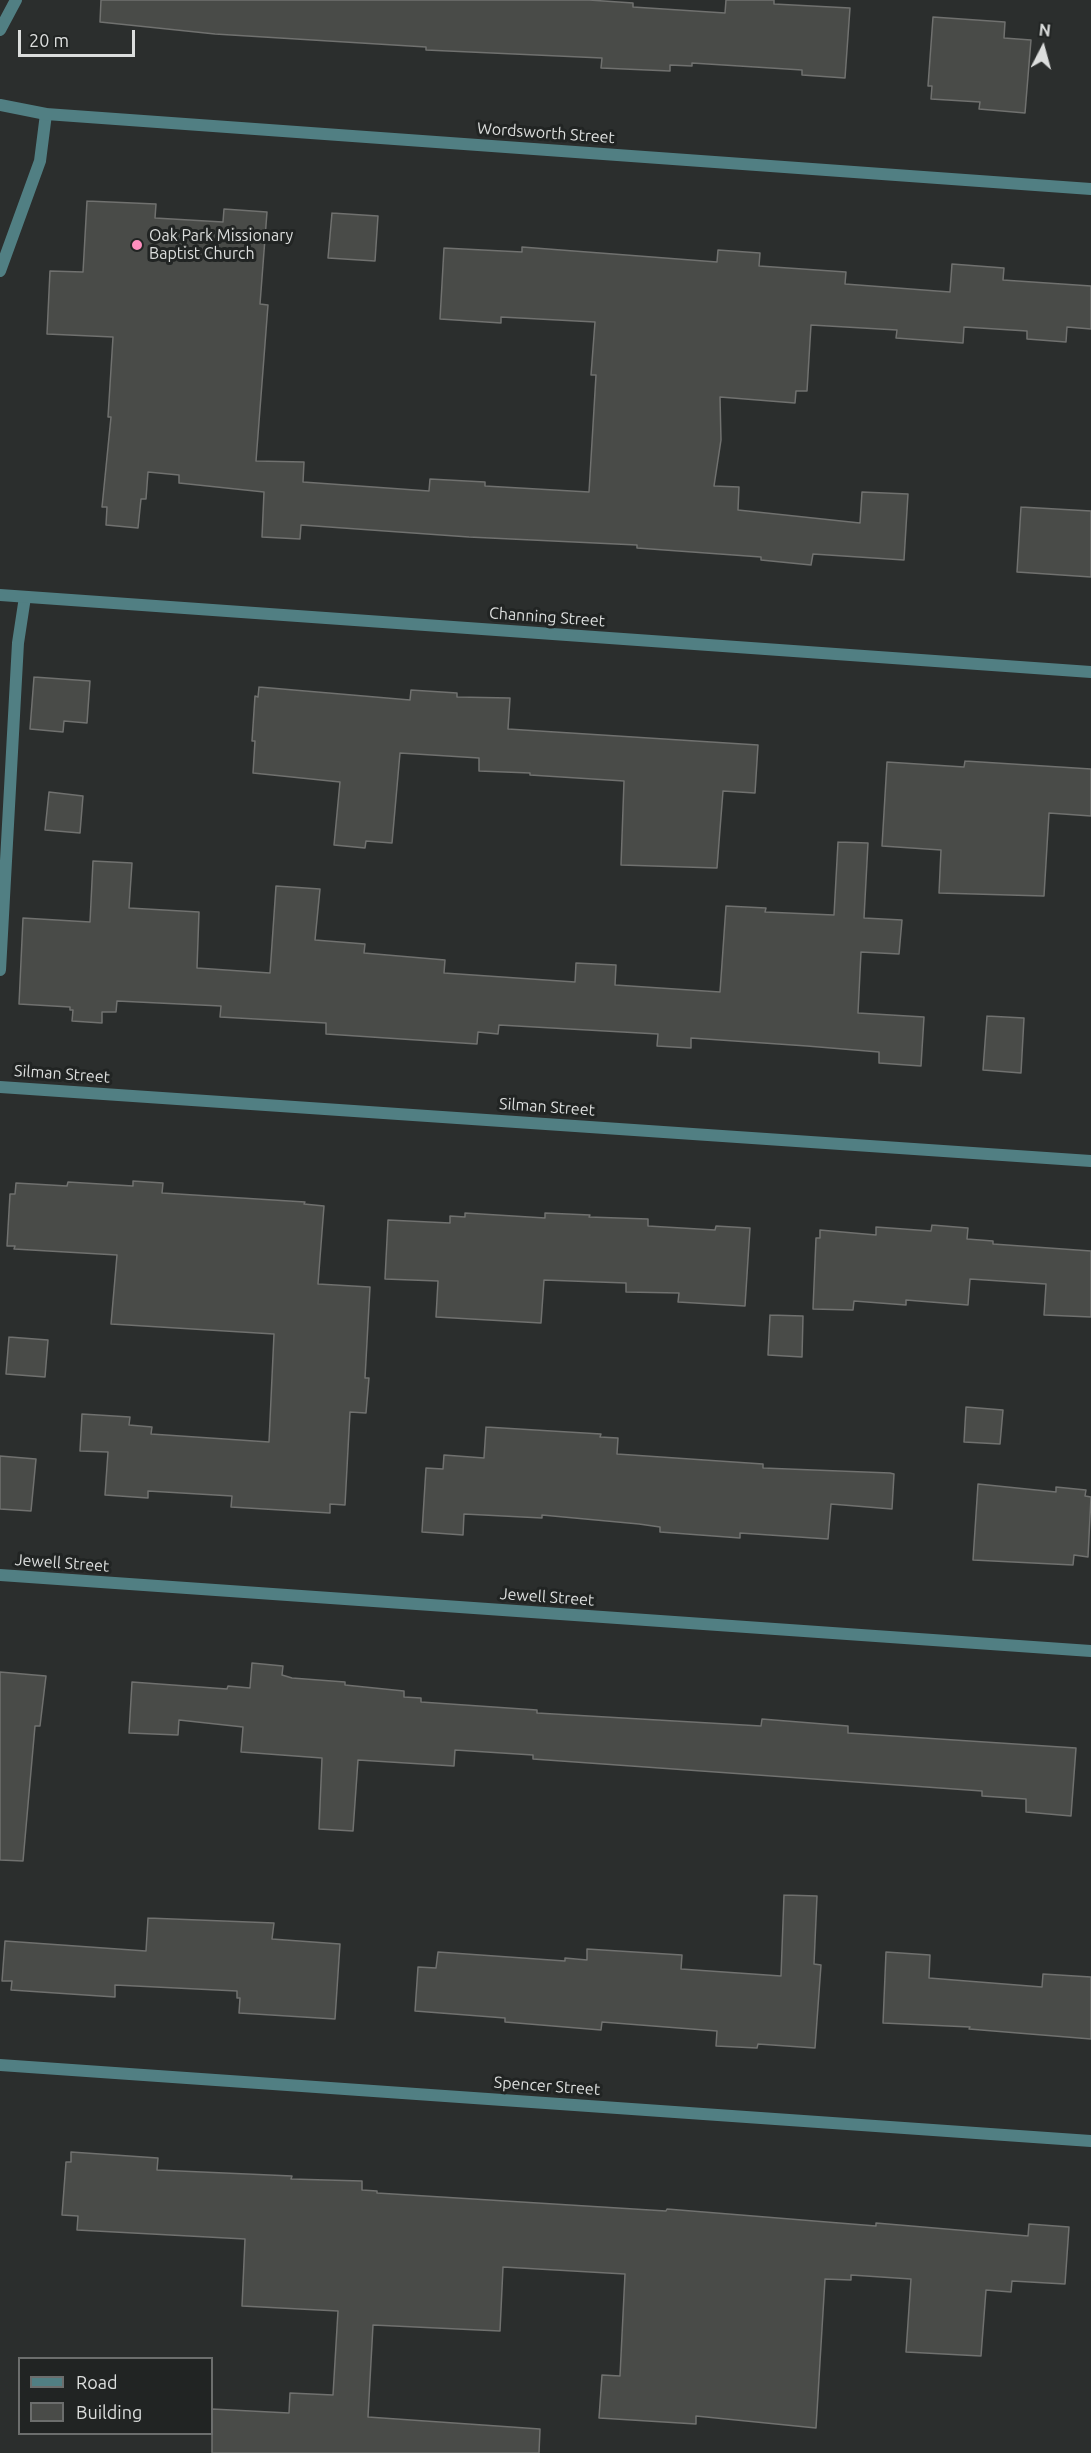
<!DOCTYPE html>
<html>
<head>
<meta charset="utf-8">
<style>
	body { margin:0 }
	#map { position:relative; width:1091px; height:2453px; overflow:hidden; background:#2b2e2d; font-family:Ubuntu,sans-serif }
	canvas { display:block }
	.legend { position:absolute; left:18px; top:2357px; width:195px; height:78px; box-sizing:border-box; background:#212423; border:2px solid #6c6e6d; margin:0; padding:8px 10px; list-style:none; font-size:18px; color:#dcdedd }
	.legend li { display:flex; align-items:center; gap:12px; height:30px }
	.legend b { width:30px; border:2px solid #6c6e6d }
	.north { position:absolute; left:1013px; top:18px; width:60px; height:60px; -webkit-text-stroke:4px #212423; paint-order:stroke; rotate:6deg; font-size:16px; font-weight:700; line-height:24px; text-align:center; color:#dcdedd }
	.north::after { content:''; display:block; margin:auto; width:21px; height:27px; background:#dcdedd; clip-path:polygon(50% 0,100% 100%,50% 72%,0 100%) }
	.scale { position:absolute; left:18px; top:30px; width:117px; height:27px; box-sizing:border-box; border:3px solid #dcdedd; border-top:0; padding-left:8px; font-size:18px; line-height:21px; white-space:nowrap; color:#dcdedd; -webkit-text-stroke:4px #212423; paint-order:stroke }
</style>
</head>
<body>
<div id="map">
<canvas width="1091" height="2453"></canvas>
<ul class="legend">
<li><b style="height:8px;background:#517f83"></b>Road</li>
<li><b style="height:16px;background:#494b48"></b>Building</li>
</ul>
<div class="north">N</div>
<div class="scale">20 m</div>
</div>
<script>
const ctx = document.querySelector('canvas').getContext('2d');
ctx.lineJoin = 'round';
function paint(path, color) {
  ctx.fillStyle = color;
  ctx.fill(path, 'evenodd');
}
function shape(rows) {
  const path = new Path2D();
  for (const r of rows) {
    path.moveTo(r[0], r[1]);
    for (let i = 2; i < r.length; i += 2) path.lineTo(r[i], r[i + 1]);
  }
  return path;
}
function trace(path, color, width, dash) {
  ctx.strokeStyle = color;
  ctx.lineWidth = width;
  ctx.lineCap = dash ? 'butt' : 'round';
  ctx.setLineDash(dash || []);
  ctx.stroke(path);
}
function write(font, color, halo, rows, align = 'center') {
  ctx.font = font + ' Ubuntu,sans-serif';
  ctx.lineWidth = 6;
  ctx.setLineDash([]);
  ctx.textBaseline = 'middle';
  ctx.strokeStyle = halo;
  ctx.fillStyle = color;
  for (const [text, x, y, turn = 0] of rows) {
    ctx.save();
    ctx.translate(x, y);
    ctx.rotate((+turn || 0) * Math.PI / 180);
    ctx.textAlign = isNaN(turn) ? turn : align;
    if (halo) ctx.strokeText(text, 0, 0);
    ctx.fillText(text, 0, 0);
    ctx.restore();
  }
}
const building = shape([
	[101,0,589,0,633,3,633,7,725,13,726,0,774,0,774,4,850,8,845,78,802,75,802,70,692,63,692,66,670,65,670,71,601,68,602,58,426,50,426,47,215,34,100,22,101,0],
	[933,17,1005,22,1004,38,1031,40,1025,113,979,109,980,102,931,99,932,86,928,86,933,17],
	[87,201,156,204,155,218,223,222,224,209,267,212,260,304,268,305,256,461,304,462,303,482,429,491,430,479,485,482,485,486,589,492,596,375,591,375,595,322,501,317,501,323,440,319,444,248,522,252,522,247,717,262,718,250,760,253,759,266,846,272,845,284,950,292,952,264,1004,268,1003,280,1091,286,1091,329,1067,327,1066,342,1027,339,1027,331,964,327,963,343,896,338,897,330,811,325,807,391,796,391,795,403,720,397,721,440,714,486,739,487,738,510,860,523,862,492,908,494,904,560,813,554,811,565,761,560,761,557,637,548,637,545,469,537,301,525,300,539,262,537,264,492,179,483,179,475,148,472,146,499,141,499,138,528,106,525,107,507,102,507,111,417,108,417,113,337,47,334,50,271,83,272,87,201],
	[332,213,378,216,375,261,328,258,332,213],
	[1021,507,1091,511,1091,577,1017,572,1021,507],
	[34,677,90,681,87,723,64,721,63,732,30,729,34,677],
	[259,687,410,700,411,690,457,693,457,697,510,698,508,729,758,745,755,793,723,791,717,868,621,865,624,781,530,775,530,773,479,771,479,758,400,753,392,843,366,841,365,848,334,845,340,782,253,773,255,741,252,741,255,696,258,697,259,687],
	[965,761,1091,769,1091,816,1049,813,1044,896,939,893,941,850,882,846,887,762,964,767,965,761],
	[49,792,83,796,80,833,45,830,49,792],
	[838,842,868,843,864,918,902,920,899,954,861,952,858,1013,924,1017,921,1066,879,1063,879,1052,807,1046,691,1038,691,1048,657,1046,658,1034,499,1025,498,1034,478,1032,477,1044,326,1034,326,1023,220,1017,221,1006,117,1001,116,1012,102,1012,102,1023,72,1021,73,1010,70,1010,70,1007,19,1004,23,918,90,922,93,861,132,863,129,908,199,912,197,968,270,973,276,886,320,889,315,940,365,944,364,953,445,960,444,973,575,982,576,963,616,965,615,985,720,992,726,906,766,908,765,912,834,915,838,842],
	[987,1016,1024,1018,1021,1073,983,1070,987,1016],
	[133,1181,163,1183,162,1193,305,1202,304,1204,324,1206,318,1284,370,1287,365,1378,369,1378,366,1413,350,1412,345,1505,330,1504,330,1513,231,1507,232,1496,148,1491,148,1498,105,1495,108,1452,80,1451,82,1414,130,1417,129,1425,152,1427,151,1434,269,1442,274,1334,111,1324,117,1255,14,1249,15,1246,7,1246,10,1194,15,1194,16,1183,67,1186,68,1182,133,1186,133,1181],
	[465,1213,545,1218,545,1213,590,1215,589,1217,648,1219,648,1226,715,1230,716,1226,750,1228,745,1306,678,1302,679,1293,626,1292,626,1283,544,1280,541,1323,436,1317,438,1281,385,1279,388,1220,450,1223,450,1216,465,1217,465,1213],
	[932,1225,968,1228,967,1239,993,1241,993,1244,1091,1251,1091,1317,1044,1315,1046,1284,970,1279,968,1305,906,1300,906,1305,854,1301,853,1310,813,1309,816,1238,820,1238,820,1230,876,1235,876,1227,931,1231,932,1225],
	[770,1315,803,1316,802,1357,768,1355,770,1315],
	[9,1337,48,1340,45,1377,6,1374,9,1337],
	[966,1407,1003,1410,1000,1444,964,1442,966,1407],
	[486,1427,601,1434,600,1437,618,1438,617,1454,763,1464,763,1468,890,1473,894,1474,892,1509,831,1504,828,1539,740,1533,740,1538,660,1532,660,1527,639,1524,542,1515,542,1518,464,1514,463,1535,422,1532,426,1468,443,1469,444,1455,484,1458,486,1427],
	[0,1456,36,1459,31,1511,0,1509,0,1456],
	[978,1484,1056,1492,1056,1487,1086,1490,1085,1496,1091,1497,1088,1557,1074,1555,1073,1565,973,1560,978,1484],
	[252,1663,283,1666,282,1675,292,1678,345,1682,345,1685,404,1691,404,1697,421,1698,421,1702,537,1710,537,1713,761,1726,762,1719,848,1726,848,1733,1076,1748,1071,1816,1026,1812,1026,1799,982,1796,982,1791,533,1759,533,1755,455,1750,454,1766,358,1760,353,1831,319,1829,322,1758,241,1752,243,1727,179,1720,178,1735,129,1733,132,1682,227,1689,228,1686,250,1688,252,1663],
	[0,1672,46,1676,40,1726,35,1726,23,1861,0,1860,0,1672],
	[784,1895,817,1896,814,1964,821,1965,815,2048,758,2044,757,2048,716,2046,717,2031,602,2022,601,2030,505,2022,505,2018,415,2011,418,1967,436,1968,438,1952,565,1961,565,1958,587,1960,587,1949,682,1955,681,1969,781,1976,784,1895],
	[148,1918,274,1923,272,1939,340,1944,335,2019,239,2013,240,1998,237,1998,237,1991,115,1985,115,1997,11,1990,12,1981,2,1981,5,1941,146,1951,148,1918],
	[886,1952,930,1955,929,1978,1042,1987,1043,1974,1091,1977,1091,2039,969,2029,970,2027,883,2023,886,1952],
	[71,2152,158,2158,157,2170,292,2176,291,2179,362,2181,362,2190,377,2191,377,2193,666,2211,667,2209,876,2226,876,2223,1028,2236,1029,2224,1069,2227,1065,2284,1012,2281,1011,2292,986,2290,981,2356,906,2352,911,2279,851,2275,851,2280,825,2279,816,2428,696,2416,696,2424,599,2418,602,2375,620,2376,625,2274,503,2267,500,2331,373,2325,368,2417,540,2429,539,2453,212,2453,212,2409,289,2413,290,2393,333,2395,338,2311,242,2306,245,2239,77,2230,78,2216,62,2215,66,2162,71,2162,71,2152]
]);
const service = shape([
	[0,271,40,161,46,114],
	[0,970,18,643,25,597]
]);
const minor = shape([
	[0,30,16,0],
	[0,105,46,114,1091,189],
	[0,595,1091,672],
	[0,1087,1091,1161],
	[0,1575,1091,1651],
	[0,2065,1091,2141]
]);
const markers = [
	[137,245,6,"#fe8ebe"]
];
const streetNames = [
	["Wordsworth Street",546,133,4],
	["Channing Street",547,617,4],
	["Silman Street",62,1074,4],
	["Silman Street",547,1107,4],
	["Jewell Street",62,1563,4],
	["Jewell Street",547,1597,4],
	["Spencer Street",547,2086,4]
];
const poiNames = [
	["Oak Park Missionary",149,236],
	["Baptist Church",149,254]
];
paint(building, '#494b48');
trace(building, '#70716f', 1.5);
trace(service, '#517f83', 12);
trace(minor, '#517f83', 12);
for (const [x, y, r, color] of markers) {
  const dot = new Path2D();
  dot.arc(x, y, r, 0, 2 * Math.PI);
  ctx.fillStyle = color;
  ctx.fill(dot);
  trace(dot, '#212423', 2);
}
write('16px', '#dcdedd', '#212423', streetNames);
write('16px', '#dcdedd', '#212423', poiNames, 'left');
</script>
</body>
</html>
